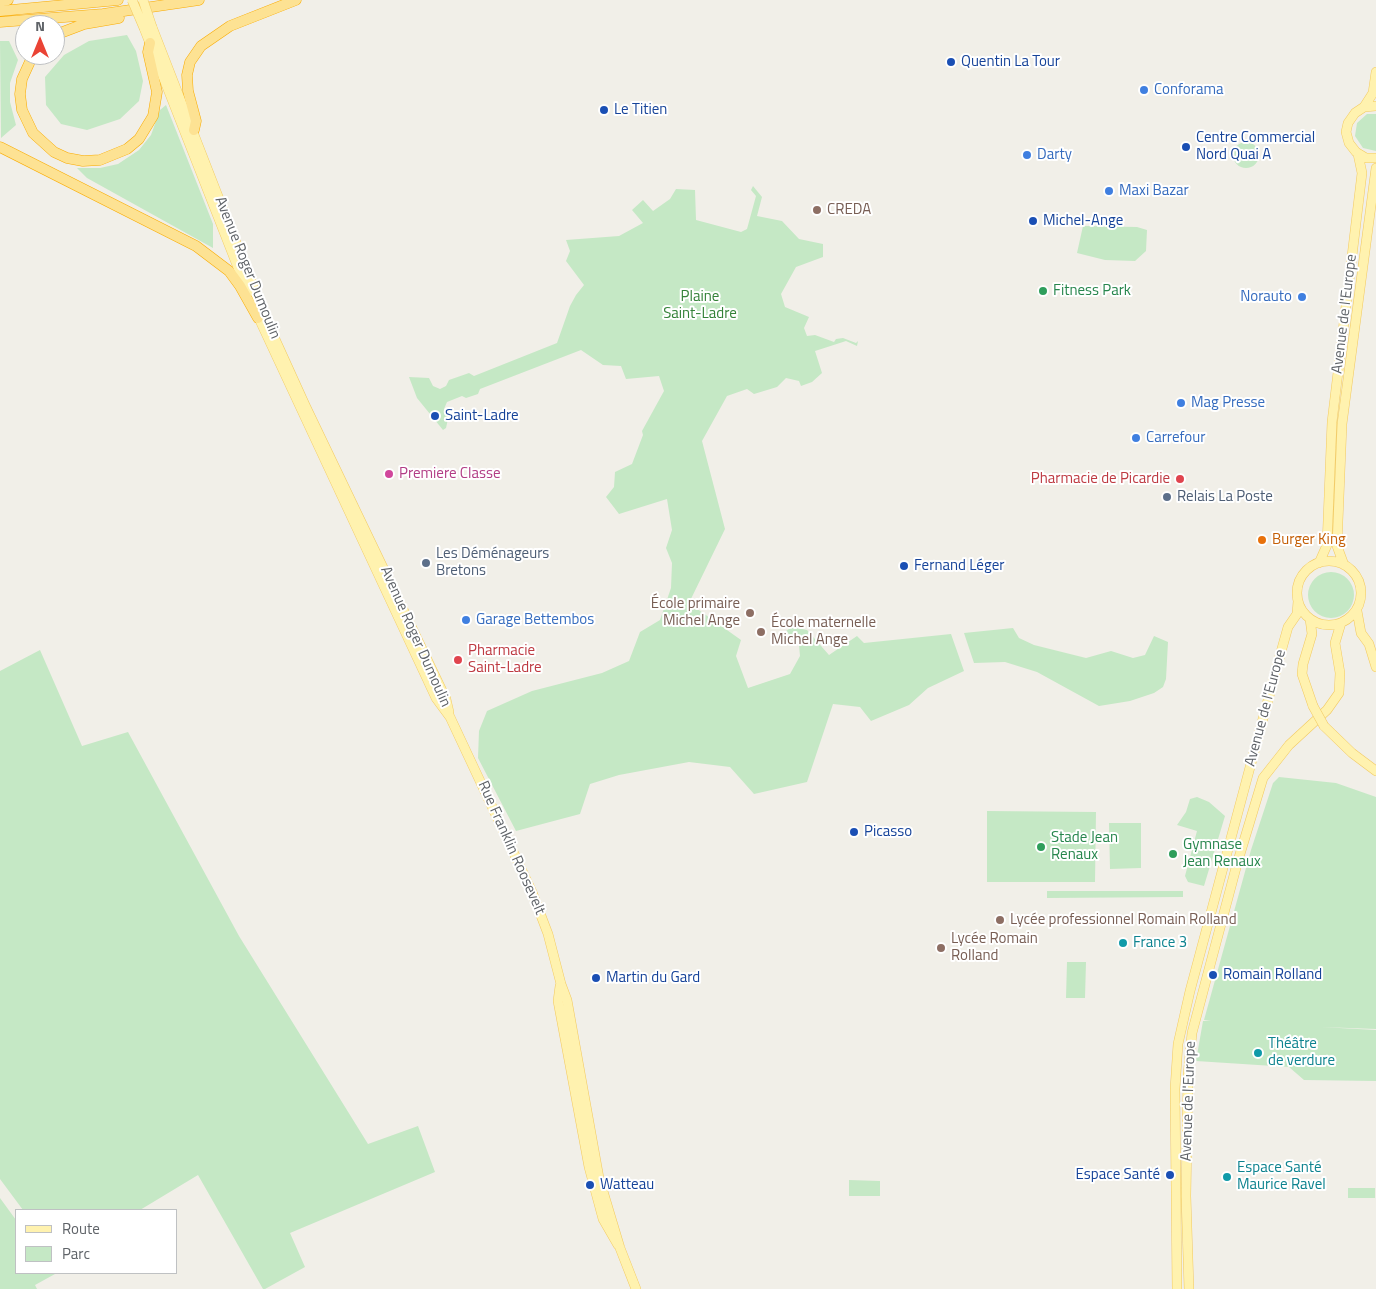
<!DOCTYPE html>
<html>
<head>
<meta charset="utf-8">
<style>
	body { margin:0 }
	#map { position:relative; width:1376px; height:1289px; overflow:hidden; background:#f1efe8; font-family:"Titillium Web",sans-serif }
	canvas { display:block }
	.legend { position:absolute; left:15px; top:1209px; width:162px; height:65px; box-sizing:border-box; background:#fff; border:1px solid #bfc1c3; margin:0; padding:6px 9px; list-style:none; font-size:15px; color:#5f6368 }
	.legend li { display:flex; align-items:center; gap:10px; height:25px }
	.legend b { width:25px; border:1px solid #bfc1c3 }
	.north { position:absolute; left:15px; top:15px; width:50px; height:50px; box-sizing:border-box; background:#fff; border:1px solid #bfc1c3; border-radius:50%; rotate:0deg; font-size:14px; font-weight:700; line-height:20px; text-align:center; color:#5f6368 }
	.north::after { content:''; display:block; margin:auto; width:18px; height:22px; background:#ea4335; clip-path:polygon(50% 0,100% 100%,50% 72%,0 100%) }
</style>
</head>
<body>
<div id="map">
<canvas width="1376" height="1289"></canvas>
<ul class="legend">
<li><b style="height:6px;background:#fff2af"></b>Route</li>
<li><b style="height:14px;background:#c5e8c5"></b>Parc</li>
</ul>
<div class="north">N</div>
</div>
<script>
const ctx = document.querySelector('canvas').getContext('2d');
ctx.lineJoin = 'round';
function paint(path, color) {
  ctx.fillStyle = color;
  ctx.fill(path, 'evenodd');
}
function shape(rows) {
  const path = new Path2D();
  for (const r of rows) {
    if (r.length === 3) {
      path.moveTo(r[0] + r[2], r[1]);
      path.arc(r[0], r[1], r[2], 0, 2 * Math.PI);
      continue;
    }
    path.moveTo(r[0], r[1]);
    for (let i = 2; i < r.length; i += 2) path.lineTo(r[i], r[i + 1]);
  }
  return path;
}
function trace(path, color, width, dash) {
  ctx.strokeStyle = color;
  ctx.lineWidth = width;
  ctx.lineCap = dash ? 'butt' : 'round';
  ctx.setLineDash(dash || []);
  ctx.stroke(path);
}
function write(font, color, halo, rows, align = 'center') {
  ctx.font = font + ' "Titillium Web",sans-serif';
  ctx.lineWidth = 4;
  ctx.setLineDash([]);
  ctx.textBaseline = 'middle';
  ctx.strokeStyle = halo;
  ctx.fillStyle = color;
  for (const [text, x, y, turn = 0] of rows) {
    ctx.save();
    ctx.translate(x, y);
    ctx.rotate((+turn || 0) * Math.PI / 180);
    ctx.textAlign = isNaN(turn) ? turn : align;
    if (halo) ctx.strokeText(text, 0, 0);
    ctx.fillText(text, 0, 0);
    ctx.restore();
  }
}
const green = shape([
	[127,35,136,51,143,81,139,101,120,119,87,130,61,124,46,105,45,77,64,55,89,41],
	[0,41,9,41,18,60,10,83,10,102,16,125,1,138],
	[166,105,213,224,213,248,87,178,77,168,100,168,118,164,139,150,151,135,160,110],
	[1367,114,1376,114,1376,151,1363,148,1355,136,1357,123],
	[1246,155,13],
	[753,186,762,197,757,216,782,221,799,239,823,244,823,257,796,267,781,294,785,307,809,317,804,328,807,336,815,335,834,342,836,339,843,338,856,343,858,341,857,346,846,341,815,351,822,373,812,382,801,386,799,381,786,378,777,387,754,394,747,389,727,396,702,441,725,529,689,603,741,640,736,656,748,688,790,674,800,656,799,645,786,631,792,627,807,630,829,655,857,636,864,643,951,634,964,671,928,688,909,705,871,721,860,707,833,704,807,782,754,794,730,767,689,762,619,775,590,784,580,814,516,831,478,758,479,731,487,711,532,691,602,673,629,661,640,632,660,620,671,588,672,563,666,548,672,530,667,499,619,514,606,497,614,487,615,472,632,464,643,435,642,431,664,391,659,376,626,379,621,366,603,365,581,350,480,389,478,394,466,398,462,396,447,402,444,409,448,419,446,428,443,430,417,398,409,377,429,378,433,386,440,389,446,386,449,380,469,373,474,376,557,343,570,306,576,295,584,285,566,261,570,251,566,240,619,236,643,223,632,210,643,200,653,211,670,199,676,189,695,190,696,220,741,232,747,229,756,196,751,190],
	[1083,226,1137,227,1147,230,1146,251,1135,261,1105,260,1077,253],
	[1331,595,23],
	[1013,628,1019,638,1034,645,1086,658,1111,651,1133,658,1145,655,1154,636,1168,642,1166,679,1163,687,1154,693,1130,701,1099,706,1037,672,1005,662,974,663,964,633],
	[40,650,82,746,128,732,239,936,368,1144,418,1126,435,1172,290,1233,305,1267,265,1289,263,1289,198,1175,140,1210,23,1210,0,1179,0,671],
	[1279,777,1336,783,1376,797,1376,1029,1321,1027,1376,1030,1376,1081,1304,1080,1289,1067,1196,1061,1203,1021,1211,1021,1204,1020,1251,850,1273,783],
	[1197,797,1209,802,1225,816,1204,886,1188,882,1185,876,1197,831,1177,825,1186,812,1190,799],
	[987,811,1096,812,1095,882,987,882],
	[1109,823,1141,823,1141,868,1110,869],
	[1047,891,1183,891,1183,897,1047,898],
	[1067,962,1086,962,1085,998,1066,998],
	[849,1180,880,1181,880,1196,849,1196],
	[1348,1188,1375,1188,1375,1198,1348,1198],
	[0,1198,16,1220,16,1273,55,1274,35,1285,37,1289,0,1289]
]);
const major = shape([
	[152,27,265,317,305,405,446,699,449,712],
	[144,28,248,293],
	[1376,106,1364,107,1355,113,1348,123,1346,132,1349,143,1356,152,1366,158,1376,158],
	[1364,107,1373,93,1376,72],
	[256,312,436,698,450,717,532,892,548,934,561,984,567,1000,599,1178,620,1248,636,1289],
	[1329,593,32],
	[1319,563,1327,545,1332,422,1362,173,1358,154],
	[1344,565,1337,546,1342,424,1376,168],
	[1357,611,1361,633,1369,644,1376,667],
	[1310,619,1312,634,1303,664,1302,674,1313,706],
	[1324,726,1352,753,1376,771],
	[560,986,558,1001,589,1167,603,1219,618,1245],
	[1177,1289,1175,1089,1178,1044,1190,991,1279,659,1288,627,1297,614,1298,601],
	[1189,1289,1186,1196,1188,1075,1192,1033,1237,864,1263,778,1289,745,1327,710,1339,693,1340,673,1335,643,1341,623]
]);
const highway = shape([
	[0,1,8,0],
	[0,11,118,0],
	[0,22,103,14,199,0],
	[55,35,84,24,119,18],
	[33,55,22,79,20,94,22,110,33,133,54,152,67,158,83,161,100,160,127,149,139,139,153,116,157,92,148,52,150,43],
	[194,130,196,121,188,91,187,75,190,62,201,46,230,26,296,0],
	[0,147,196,246,229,271,240,286,258,318]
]);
const majorBridge = shape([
	[132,0,144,28],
	[143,0,152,27],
	[1313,706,1324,726]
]);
const markers = [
	[951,62,5,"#1a4fb4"],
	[1144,90,5,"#3f7fe0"],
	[604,110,5,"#1a4fb4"],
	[1186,147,5,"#1a4fb4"],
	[1027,155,5,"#3f7fe0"],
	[1109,191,5,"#3f7fe0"],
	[817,210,5,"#8d6e63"],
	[1033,221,5,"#1a4fb4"],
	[1043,291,5,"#2e9e5b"],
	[1302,297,5,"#3f7fe0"],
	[1181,403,5,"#3f7fe0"],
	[435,416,5,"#1a4fb4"],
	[1136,438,5,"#3f7fe0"],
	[389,474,5,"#d1479c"],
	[1180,479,5,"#e0444e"],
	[1167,497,5,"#5c6f8a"],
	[1262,540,5,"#e8710a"],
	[426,563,5,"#5c6f8a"],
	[904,566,5,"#1a4fb4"],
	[750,613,5,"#8d6e63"],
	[466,620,5,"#3f7fe0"],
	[761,632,5,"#8d6e63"],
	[458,660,5,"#e0444e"],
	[854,832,5,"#1a4fb4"],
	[1041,847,5,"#2e9e5b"],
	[1173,854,5,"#2e9e5b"],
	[1000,920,5,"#8d6e63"],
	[1123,943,5,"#0f9aa8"],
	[941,948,5,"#8d6e63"],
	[1213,975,5,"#1a4fb4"],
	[596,978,5,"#1a4fb4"],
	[1258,1053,5,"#0f9aa8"],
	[1170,1175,5,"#1a4fb4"],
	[1227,1177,5,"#0f9aa8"],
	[590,1185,5,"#1a4fb4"]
];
const transitNames = [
	["Quentin La Tour",961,62],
	["Le Titien",614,110],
	["Centre Commercial",1196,138],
	["Nord Quai A",1196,155],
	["Michel-Ange",1043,221],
	["Saint-Ladre",445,416],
	["Fernand Léger",914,566],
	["Picasso",864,832],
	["Romain Rolland",1223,975],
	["Martin du Gard",606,978],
	["Espace Santé",1160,1175,"right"],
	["Watteau",600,1185]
];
const shopNames = [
	["Conforama",1154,90],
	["Darty",1037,155],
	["Maxi Bazar",1119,191],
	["Norauto",1292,297,"right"],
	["Mag Presse",1191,403],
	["Carrefour",1146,438],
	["Garage Bettembos",476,620]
];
const educationNames = [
	["CREDA",827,210],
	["École primaire",740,604,"right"],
	["Michel Ange",740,621,"right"],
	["École maternelle",771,623],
	["Michel Ange",771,640],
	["Lycée professionnel Romain Rolland",1010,920],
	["Lycée Romain",951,939],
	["Rolland",951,956]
];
const streetNames = [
	["Avenue Roger Dumoulin",247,268,68],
	["Avenue de l'Europe",1345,314,-83],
	["Avenue Roger Dumoulin",415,637,66],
	["Avenue de l'Europe",1266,708,-75],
	["Rue Franklin Roosevelt",511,848,66],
	["Avenue de l'Europe",1189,1101,-88]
];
const leisureNames = [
	["Fitness Park",1053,291],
	["Stade Jean",1051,838],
	["Renaux",1051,855],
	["Gymnase",1183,845],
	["Jean Renaux",1183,862]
];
const parkNames = [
	["Plaine",700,297],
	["Saint-Ladre",700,314]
];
const hotelNames = [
	["Premiere Classe",399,474]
];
const healthNames = [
	["Pharmacie de Picardie",1170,479],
	["Pharmacie",468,651,"left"],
	["Saint-Ladre",468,668,"left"]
];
const serviceNames = [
	["Relais La Poste",1177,497],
	["Les Déménageurs",436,554],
	["Bretons",436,571]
];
const foodNames = [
	["Burger King",1272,540]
];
const cultureNames = [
	["France 3",1133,943],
	["Théâtre",1268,1044],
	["de verdure",1268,1061],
	["Espace Santé",1237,1168],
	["Maurice Ravel",1237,1185]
];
paint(green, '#c5e8c5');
trace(major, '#f2c960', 10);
trace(highway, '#f9ab00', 11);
trace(major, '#fff2af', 9);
trace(highway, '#fde293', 10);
trace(majorBridge, '#f2c960', 10, []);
trace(majorBridge, '#fff2af', 9);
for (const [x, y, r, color] of markers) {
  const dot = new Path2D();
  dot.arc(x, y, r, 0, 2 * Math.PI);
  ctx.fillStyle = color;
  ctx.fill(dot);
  trace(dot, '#fff', 2);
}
write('15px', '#164399', '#fff', transitNames, 'left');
write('15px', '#366cbe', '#fff', shopNames, 'left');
write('15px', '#785e54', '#fff', educationNames, 'left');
write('15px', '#5f6368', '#fff', streetNames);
write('15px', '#27864d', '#fff', leisureNames, 'left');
write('15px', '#348238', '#fff', parkNames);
write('15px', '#b23c85', '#fff', hotelNames, 'left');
write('15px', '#be3a42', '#fff', healthNames, 'right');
write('15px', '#4e5e75', '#fff', serviceNames, 'left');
write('15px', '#c56008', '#fff', foodNames, 'left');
write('15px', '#0d838f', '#fff', cultureNames, 'left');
</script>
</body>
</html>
